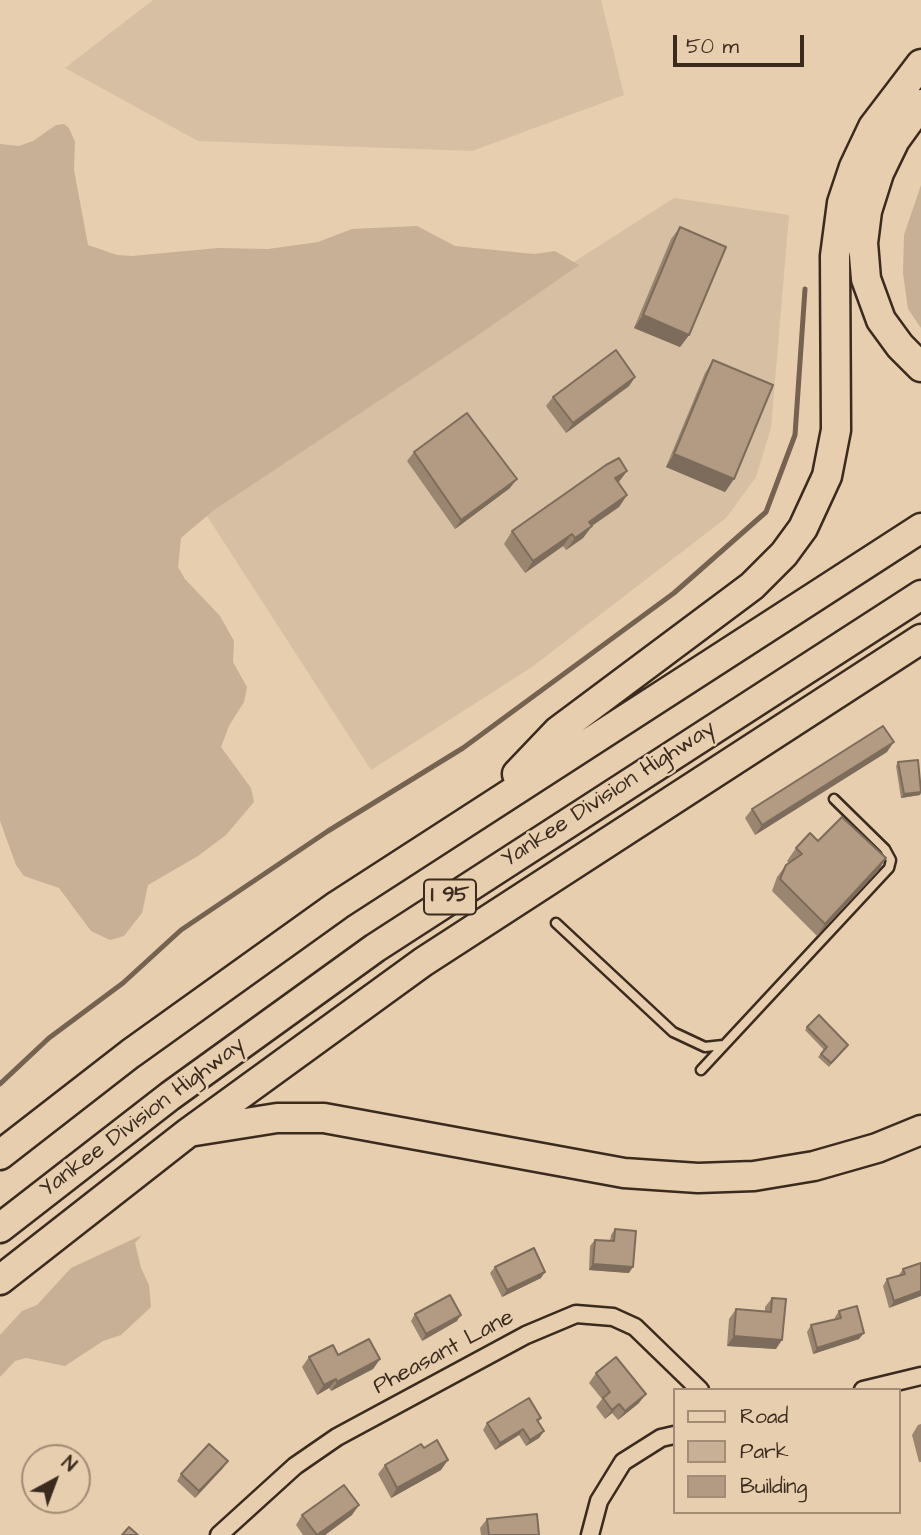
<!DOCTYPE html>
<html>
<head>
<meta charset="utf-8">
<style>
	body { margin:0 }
	#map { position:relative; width:921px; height:1535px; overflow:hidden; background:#e6ceaf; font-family:"Architects Daughter",sans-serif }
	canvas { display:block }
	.legend { position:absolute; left:673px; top:1388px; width:228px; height:126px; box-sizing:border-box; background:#e6ceaf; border:2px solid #a28c75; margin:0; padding:9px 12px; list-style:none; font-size:21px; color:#3b2a1e }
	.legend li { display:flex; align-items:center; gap:14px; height:35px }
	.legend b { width:35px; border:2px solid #a28c75 }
	.north { position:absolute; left:21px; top:1444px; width:70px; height:70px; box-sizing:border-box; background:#e6ceaf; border:2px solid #a28c75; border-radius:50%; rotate:41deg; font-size:19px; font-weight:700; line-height:28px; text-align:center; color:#3b2a1e }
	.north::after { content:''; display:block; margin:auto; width:24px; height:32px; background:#3b2a1e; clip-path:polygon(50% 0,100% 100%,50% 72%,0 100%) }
	.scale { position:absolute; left:673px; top:35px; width:131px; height:32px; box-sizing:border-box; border:4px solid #3b2a1e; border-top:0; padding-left:9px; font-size:21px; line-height:24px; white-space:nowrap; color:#3b2a1e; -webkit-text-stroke:5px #e6ceaf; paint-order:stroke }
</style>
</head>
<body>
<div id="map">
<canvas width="921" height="1535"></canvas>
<ul class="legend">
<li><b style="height:9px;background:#e6ceaf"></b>Road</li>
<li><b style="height:19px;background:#c7b095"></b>Park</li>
<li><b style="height:19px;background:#b29b82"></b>Building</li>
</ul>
<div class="north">N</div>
<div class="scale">50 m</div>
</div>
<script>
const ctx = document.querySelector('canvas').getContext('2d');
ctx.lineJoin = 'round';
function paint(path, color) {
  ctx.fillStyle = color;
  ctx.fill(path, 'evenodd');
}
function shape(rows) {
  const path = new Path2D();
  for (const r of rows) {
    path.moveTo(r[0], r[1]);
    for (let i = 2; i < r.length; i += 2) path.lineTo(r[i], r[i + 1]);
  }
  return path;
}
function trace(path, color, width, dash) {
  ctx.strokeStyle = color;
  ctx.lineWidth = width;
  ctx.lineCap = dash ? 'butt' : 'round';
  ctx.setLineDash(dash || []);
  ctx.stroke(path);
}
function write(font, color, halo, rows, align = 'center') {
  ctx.font = font + ' "Architects Daughter",sans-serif';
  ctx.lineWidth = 5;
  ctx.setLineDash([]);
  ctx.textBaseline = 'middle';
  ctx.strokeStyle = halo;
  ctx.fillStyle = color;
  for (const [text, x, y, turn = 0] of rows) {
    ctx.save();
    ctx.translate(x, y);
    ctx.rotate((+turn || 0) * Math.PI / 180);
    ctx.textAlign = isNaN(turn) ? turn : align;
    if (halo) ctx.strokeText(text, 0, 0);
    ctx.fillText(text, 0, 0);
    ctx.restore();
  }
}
const built = shape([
	[153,0,601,0,624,95,472,151,198,141,65,68],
	[674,198,789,215,771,428,756,477,726,518,532,667,371,770,198,502]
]);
const green = shape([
	[64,124,69,128,75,142,74,170,88,245,117,255,132,256,218,248,268,249,318,242,352,229,417,226,455,246,534,254,555,251,579,265,478,335,214,510,181,538,178,567,185,579,220,616,234,641,233,662,247,687,244,702,229,726,221,747,251,788,254,802,226,835,198,856,148,885,142,913,124,936,110,940,91,931,59,888,24,876,16,865,0,821,0,144,19,146,33,141,56,125],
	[921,185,921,328,908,309,903,273,904,235],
	[142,1235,135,1243,141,1268,149,1285,151,1307,121,1335,103,1341,65,1366,26,1358,15,1361,0,1377,0,1335,22,1311,37,1305,71,1268]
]);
const stream = shape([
	[0,1084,49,1038,123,983,181,930,328,831,463,748,674,593,766,512,795,435,805,289]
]);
const lane = shape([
	[556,923,673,1032,705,1047,723,1045],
	[701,1070,889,868,891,860,885,849,834,799]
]);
const street = shape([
	[863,1390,921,1376],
	[219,1535,295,1466,337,1437,526,1335,576,1314,613,1317,635,1327,700,1390],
	[590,1535,599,1501,623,1462,661,1438,674,1435]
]);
const highway = shape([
	[921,104,895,140,879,173,867,211,863,243,866,279,881,320,900,346,921,367],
	[517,774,558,731,752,586,784,554,803,528,827,476,836,430,835,256,842,203,854,167,873,127,921,64],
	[195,1131,277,1118,324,1118,624,1173,698,1178,754,1176,814,1166,877,1148,921,1130],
	[0,1155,130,1054,338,905,921,528],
	[0,1228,170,1096,375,948,921,595],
	[0,1280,189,1132,423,962,921,639]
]);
const wall = shape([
	[680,227,689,335,680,347,634,328,671,239],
	[713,360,734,479,725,492,666,467,705,373],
	[635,377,629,386,566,433,546,406,553,397],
	[414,452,510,488,455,529,407,461],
	[627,471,618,483,627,495,619,507,592,526,583,538,566,550,563,546,525,573,504,544,512,531],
	[887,752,755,835,745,818,752,809],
	[898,762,921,784,921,793,920,795,901,798,896,766],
	[818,841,886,858,878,871,817,936,772,891,777,877,786,865,789,863,787,861,796,848],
	[807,1027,846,1048,829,1067,818,1057,824,1050,805,1030],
	[615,1229,629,1273,589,1270,590,1246,595,1240,610,1241,611,1235],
	[921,1263,889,1308,883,1286,887,1279,899,1275,903,1269],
	[495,1267,541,1278,502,1297,490,1273],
	[772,1298,776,1349,727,1346,729,1319,736,1309,765,1311,765,1307],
	[839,1311,859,1339,813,1354,807,1332,811,1325,835,1319,835,1317],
	[415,1314,457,1321,422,1341,411,1321],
	[338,1355,380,1359,373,1369,331,1391,329,1388,317,1395,302,1367,309,1357],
	[596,1373,639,1403,618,1420,612,1413,605,1419,596,1407,602,1399,589,1383],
	[541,1418,538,1422,544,1431,539,1438,526,1446,519,1435,495,1450,483,1430,487,1423],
	[921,1424,921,1462,919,1462,912,1435,918,1425],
	[385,1465,441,1470,391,1498,378,1474],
	[223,1468,195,1498,177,1481,181,1474],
	[302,1515,352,1515,325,1535,303,1535,296,1525],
	[487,1519,539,1535,481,1535,480,1528]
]);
const shadedWall = shape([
	[643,315,689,335,680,347,634,328],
	[635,377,629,386,566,433,573,423],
	[674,454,734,479,725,492,666,467],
	[627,471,618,483,615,478],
	[517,479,510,488,455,529,461,520],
	[627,495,619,507,580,534,589,522],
	[592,526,583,538,566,550,575,538],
	[572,534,563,546,525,573,533,561],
	[894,742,887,752,755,835,762,825],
	[921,792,920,795,901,798,904,794],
	[886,858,878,871,817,936,825,924],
	[593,1264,633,1267,629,1273,589,1270],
	[545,1272,541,1278,502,1297,507,1290],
	[921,1291,921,1296,889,1308,894,1301],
	[461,1315,457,1321,422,1341,426,1334],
	[864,1333,859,1339,813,1354,817,1348],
	[734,1336,782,1340,776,1349,727,1346],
	[380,1359,373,1369,331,1391,337,1382],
	[336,1379,329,1388,317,1395,324,1385],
	[646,1394,639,1403,618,1420,625,1411],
	[619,1404,612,1413,605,1419,612,1410],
	[523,1429,519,1435,495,1450,500,1443],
	[544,1431,539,1438,526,1446,530,1440],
	[448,1460,441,1470,391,1498,397,1488],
	[228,1461,223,1468,195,1498,199,1491],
	[359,1505,352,1515,325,1535,318,1535]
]);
const building = shape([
	[680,227,726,247,689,335,643,315,680,227],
	[616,350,635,377,573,423,553,397,616,350],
	[713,360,773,385,734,479,674,454,713,360],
	[467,413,517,479,461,520,414,452,467,413],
	[619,458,627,471,615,478,627,495,589,522,592,526,575,538,572,534,533,561,512,531,606,465,619,458],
	[883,726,894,742,762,825,752,809,883,726],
	[918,760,921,792,904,794,898,762,918,760],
	[842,817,886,858,825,924,780,879,786,865,802,854,796,848,810,833,818,841,842,817],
	[819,1015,848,1045,831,1063,821,1054,827,1047,807,1027,819,1015],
	[615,1229,636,1231,633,1267,593,1264,595,1240,614,1241,615,1229],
	[534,1248,545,1272,507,1290,495,1267,534,1248],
	[921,1263,921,1291,894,1301,887,1279,905,1274,903,1269,921,1263],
	[450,1295,461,1315,426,1334,415,1314,450,1295],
	[772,1298,786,1299,782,1340,734,1336,736,1309,771,1312,772,1298],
	[857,1306,864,1333,817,1348,811,1325,841,1318,839,1311,857,1306],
	[369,1339,380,1359,337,1382,336,1379,324,1385,309,1357,333,1345,338,1355,369,1339],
	[616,1357,646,1394,625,1411,619,1404,612,1410,603,1398,610,1392,596,1373,616,1357],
	[529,1398,541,1418,537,1420,544,1431,530,1440,523,1429,500,1443,487,1423,529,1398],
	[437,1440,448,1460,397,1488,385,1465,421,1444,424,1448,437,1440],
	[209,1444,228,1461,199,1491,181,1474,209,1444],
	[344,1485,359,1505,317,1535,302,1515,344,1485],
	[537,1514,539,1535,489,1535,487,1519,537,1514],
	[129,1527,138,1535,122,1535,129,1527]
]);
const shields = [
	[450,897,52]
];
const shieldNames = [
	["I 95",450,897]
];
const streetNames = [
	["Yankee Division Highway",609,795,-33],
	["Yankee Division Highway",143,1118,-37],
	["Pheasant Lane",444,1353,-28]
];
paint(built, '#d6bfa2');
paint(green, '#c7b095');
trace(stream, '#756250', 5);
trace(lane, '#3b2a1e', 13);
trace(street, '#3b2a1e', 21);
trace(highway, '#3b2a1e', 33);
trace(lane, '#e6ceaf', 8);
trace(street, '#e6ceaf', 16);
trace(highway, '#e6ceaf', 28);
paint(wall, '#998570');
paint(shadedWall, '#7d6c5b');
paint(building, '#b29b82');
trace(building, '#7d6c5b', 2);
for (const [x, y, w] of shields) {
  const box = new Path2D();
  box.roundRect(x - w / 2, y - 17.5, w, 35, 5);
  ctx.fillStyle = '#e6ceaf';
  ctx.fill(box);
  trace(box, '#3b2a1e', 2);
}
write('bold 21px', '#3b2a1e', null, shieldNames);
write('23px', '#3b2a1e', '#e6ceaf', streetNames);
</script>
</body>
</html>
